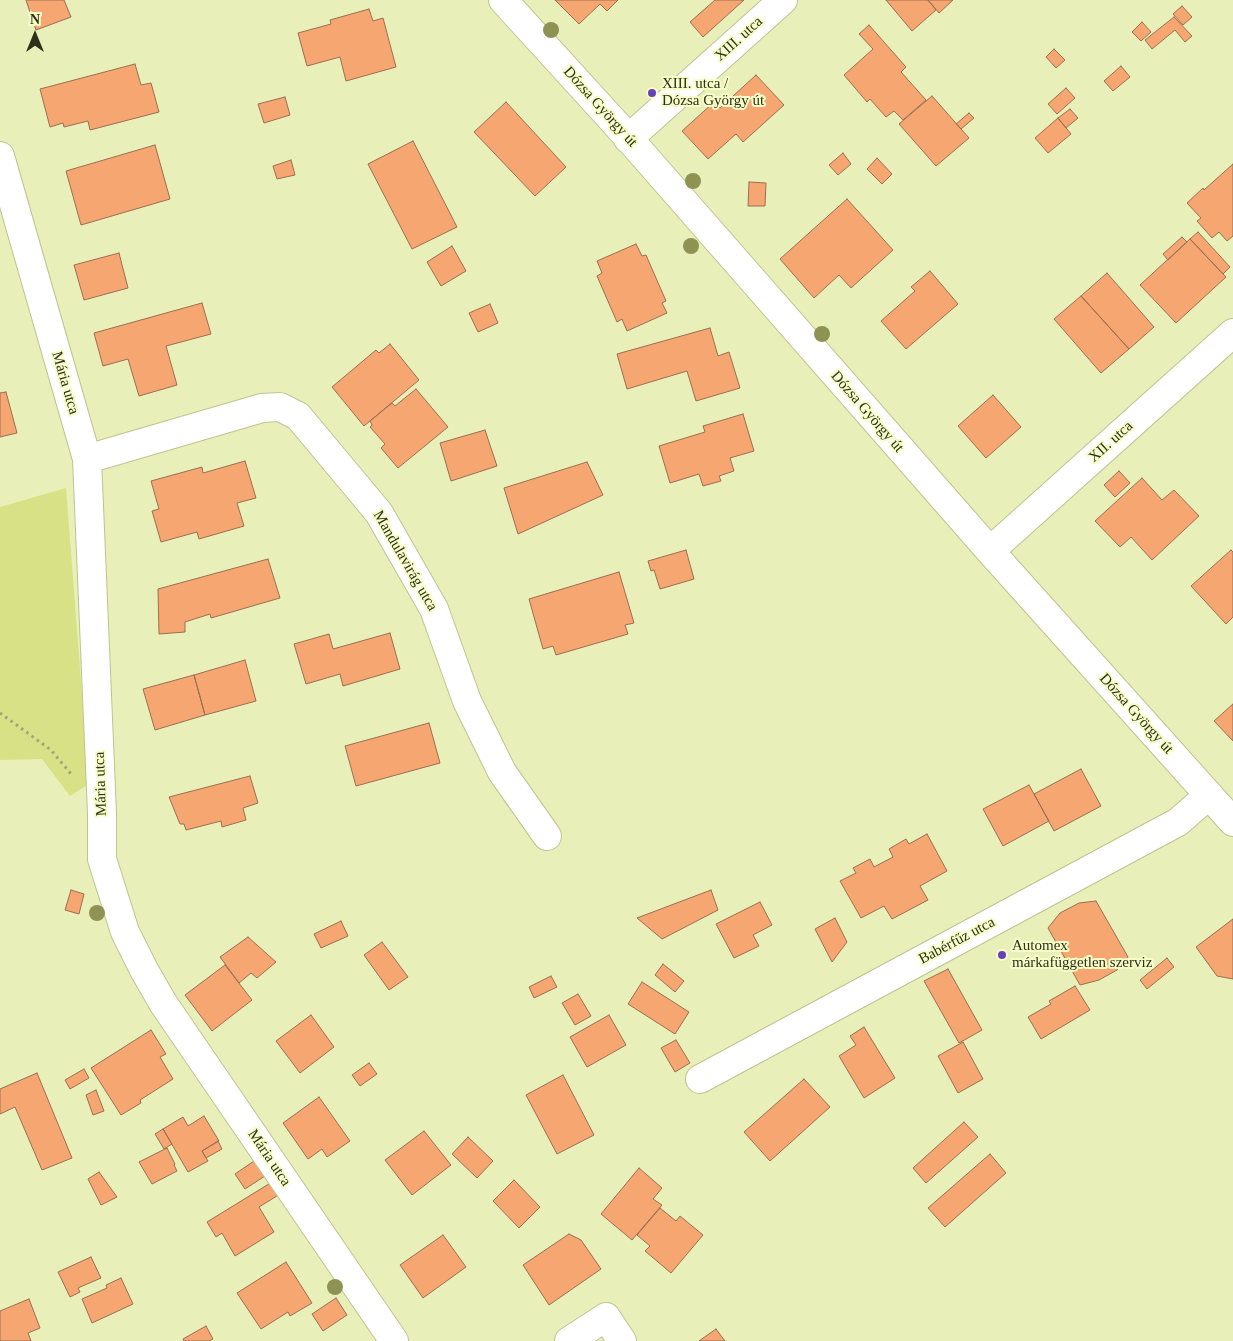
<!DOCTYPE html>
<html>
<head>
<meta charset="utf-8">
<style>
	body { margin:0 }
	#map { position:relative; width:1233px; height:1341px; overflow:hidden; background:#e8efb9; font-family:Georgia,serif }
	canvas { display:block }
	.north { position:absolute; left:10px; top:10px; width:50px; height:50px; -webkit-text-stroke:4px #f6fdc6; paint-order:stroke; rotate:0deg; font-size:14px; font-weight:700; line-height:20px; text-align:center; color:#2e301b }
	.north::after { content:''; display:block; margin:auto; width:18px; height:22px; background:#2e301b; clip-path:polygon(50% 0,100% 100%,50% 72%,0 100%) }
</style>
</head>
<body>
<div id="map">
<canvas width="1233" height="1341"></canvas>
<div class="north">N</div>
</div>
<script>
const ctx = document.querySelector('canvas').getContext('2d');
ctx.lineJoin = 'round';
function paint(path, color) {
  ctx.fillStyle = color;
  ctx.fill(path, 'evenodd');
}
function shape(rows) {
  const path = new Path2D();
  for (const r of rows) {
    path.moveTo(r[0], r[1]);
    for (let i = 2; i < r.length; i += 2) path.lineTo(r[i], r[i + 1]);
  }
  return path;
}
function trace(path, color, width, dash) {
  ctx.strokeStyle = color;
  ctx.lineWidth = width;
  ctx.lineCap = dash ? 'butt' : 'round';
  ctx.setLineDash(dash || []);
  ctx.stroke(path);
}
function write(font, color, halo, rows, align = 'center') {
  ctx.font = font + ' Georgia,serif';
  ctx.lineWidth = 4;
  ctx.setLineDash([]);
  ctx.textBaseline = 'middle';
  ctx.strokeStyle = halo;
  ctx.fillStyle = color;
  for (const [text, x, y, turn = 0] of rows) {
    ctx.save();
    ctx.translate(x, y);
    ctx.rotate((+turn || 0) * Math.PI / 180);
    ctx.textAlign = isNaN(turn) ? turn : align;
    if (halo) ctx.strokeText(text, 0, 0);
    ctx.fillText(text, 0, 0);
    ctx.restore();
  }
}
const green = shape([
	[66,488,89,784,70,796,42,759,0,760,0,507]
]);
const building = shape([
	[26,0,64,0,71,17,36,30,26,0],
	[555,0,618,0,607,11,600,4,579,24,555,0],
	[715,0,744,0,703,37,690,22,715,0],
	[886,0,928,0,936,10,912,31,886,0],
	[928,0,953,0,939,13,928,0],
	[1182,6,1192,17,1183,25,1173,14,1182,6],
	[369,9,373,21,383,18,396,67,346,81,340,57,307,66,298,33,331,24,330,20,369,9],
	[1174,17,1192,36,1185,42,1175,30,1152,49,1145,40,1174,17],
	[1142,22,1151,32,1141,41,1132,32,1142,22],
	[869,25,906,67,901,72,926,100,903,120,894,111,886,117,870,99,867,102,844,75,873,49,859,34,869,25],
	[1054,49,1065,60,1056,68,1046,57,1054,49],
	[135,64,141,85,151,83,159,112,90,130,88,121,64,127,63,123,50,127,40,89,135,64],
	[1121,66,1130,77,1113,91,1104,81,1121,66],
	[756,75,784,105,743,142,736,134,708,159,682,131,714,102,720,108,756,75],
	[1066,88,1075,98,1057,114,1048,104,1066,88],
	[932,96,969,138,936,166,899,124,932,96],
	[285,97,290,115,264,123,258,104,285,97],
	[506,102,566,167,535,196,474,132,506,102],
	[1070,109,1078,118,1066,128,1058,118,1070,109],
	[969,113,974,118,961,129,956,124,969,113],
	[1058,118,1071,134,1048,153,1035,138,1058,118],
	[413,141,457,227,412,249,368,164,413,141],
	[155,145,170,199,81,225,66,171,155,145],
	[843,153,851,164,838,175,829,165,843,153],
	[877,158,892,174,882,184,867,169,877,158],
	[291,160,295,175,277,179,273,166,291,160],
	[1233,164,1233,236,1227,241,1219,232,1212,238,1197,221,1201,218,1187,203,1203,188,1204,190,1233,164],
	[749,182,766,183,765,206,748,206,749,182],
	[847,199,893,250,851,288,839,275,814,298,780,259,847,199],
	[1198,232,1230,267,1223,274,1190,239,1198,232],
	[1182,237,1187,242,1168,260,1163,254,1182,237],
	[1190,239,1226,277,1176,323,1140,285,1190,239],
	[636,244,642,256,646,255,666,301,662,303,667,313,627,331,622,319,617,322,597,276,602,273,597,261,636,244],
	[452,246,466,271,441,286,427,262,452,246],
	[119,253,128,288,84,300,74,265,119,253],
	[930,271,958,304,906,349,881,321,915,291,911,287,930,271],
	[1107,273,1154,327,1129,349,1081,296,1107,273],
	[1081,296,1129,349,1101,373,1054,319,1081,296],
	[202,303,211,334,166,346,177,385,139,396,128,359,103,366,94,333,202,303],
	[490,304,498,323,478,332,469,313,490,304],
	[710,328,718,356,729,352,740,388,696,401,687,371,627,389,617,354,710,328],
	[390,344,419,380,364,426,332,387,376,350,379,353,390,344],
	[416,389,448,427,398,468,381,448,385,444,370,427,372,425,370,421,392,403,395,406,416,389],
	[6,392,17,433,0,437,0,393,6,392],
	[993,395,1021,427,986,458,958,426,993,395],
	[743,414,754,451,730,458,734,471,719,476,721,481,703,486,699,474,670,483,659,446,705,432,703,426,743,414],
	[485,430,497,466,451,481,440,443,485,430],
	[245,461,256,498,237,503,244,526,199,539,197,532,161,542,152,511,159,509,151,481,202,467,203,473,245,461],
	[587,462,603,495,518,534,504,488,587,462],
	[1119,471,1130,483,1115,497,1104,485,1119,471],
	[1142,478,1162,500,1174,490,1199,516,1152,560,1131,537,1120,547,1095,521,1142,478],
	[686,550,694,579,660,589,654,570,651,571,648,561,686,550],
	[1231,550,1233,552,1233,617,1226,624,1191,586,1231,550],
	[268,559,280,598,211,618,210,614,185,622,185,632,159,634,158,589,268,559],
	[619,572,634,623,625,625,628,634,556,655,553,646,543,649,529,599,619,572],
	[390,633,400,669,343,686,340,674,306,684,294,644,329,634,333,649,390,633],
	[245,660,256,701,205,715,194,675,245,660],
	[194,675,205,715,155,730,143,689,194,675],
	[1233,704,1233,741,1214,721,1233,704],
	[429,723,440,763,356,786,345,746,429,723],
	[1081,769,1101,806,1054,831,1034,794,1081,769],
	[250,776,258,803,243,808,246,820,222,827,221,821,186,830,184,824,180,824,169,797,250,776],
	[1029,785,1049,821,1003,846,983,809,1029,785],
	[927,834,947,871,920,886,928,900,892,919,884,906,861,918,840,881,856,873,853,868,870,859,874,867,893,857,889,849,906,839,909,844,927,834],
	[71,890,84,894,79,914,65,910,71,890],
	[711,890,718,910,662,939,637,918,711,890],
	[1096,901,1128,957,1117,970,1099,980,1080,985,1048,928,1060,913,1079,903,1096,901],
	[760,902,772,925,753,935,759,946,734,958,716,924,760,902],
	[835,918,847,942,832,962,815,929,835,918],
	[1233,919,1233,979,1217,976,1196,947,1233,919],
	[341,921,348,936,321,948,314,934,341,921],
	[248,937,276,962,257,978,251,973,239,983,220,957,248,937],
	[382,942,408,977,389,990,364,955,382,942],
	[1167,958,1174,967,1147,989,1140,980,1167,958],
	[663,964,684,981,675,992,655,975,663,964],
	[225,965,252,1000,212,1031,185,995,225,965],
	[948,969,982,1030,959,1043,924,981,948,969],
	[551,976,557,987,534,998,529,987,551,976],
	[642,982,689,1012,675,1034,628,1004,642,982],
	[1075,986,1090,1010,1041,1039,1028,1017,1051,1004,1049,1001,1075,986],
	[578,994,591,1016,575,1025,562,1003,578,994],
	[311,1015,334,1047,300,1073,276,1041,311,1015],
	[609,1015,626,1045,587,1067,570,1037,609,1015],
	[864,1027,895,1078,864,1098,839,1056,856,1045,850,1036,864,1027],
	[151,1030,166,1054,160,1057,173,1079,140,1100,141,1103,121,1115,91,1068,151,1030],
	[676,1040,690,1063,675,1072,661,1048,676,1040],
	[963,1042,983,1079,958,1093,938,1056,963,1042],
	[369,1063,377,1074,360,1086,352,1075,369,1063],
	[84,1069,89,1078,70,1089,65,1080,84,1069],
	[37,1073,72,1158,42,1170,15,1107,0,1114,0,1089,37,1073],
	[563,1075,594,1135,557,1154,526,1095,563,1075],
	[804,1079,830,1107,770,1161,744,1132,804,1079],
	[96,1090,104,1111,93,1115,86,1095,96,1090],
	[319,1097,350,1141,327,1157,322,1149,308,1159,283,1123,319,1097],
	[204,1116,219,1141,202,1151,208,1161,188,1172,163,1129,183,1117,188,1126,204,1116],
	[964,1122,978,1137,926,1183,913,1168,964,1122],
	[163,1129,172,1144,164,1149,155,1134,163,1129],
	[424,1131,451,1165,412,1195,385,1160,424,1131],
	[468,1137,493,1161,477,1178,452,1154,468,1137],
	[218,1141,222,1149,206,1158,202,1151,218,1141],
	[167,1148,175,1164,174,1165,177,1171,152,1184,139,1162,167,1148],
	[990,1154,1006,1173,945,1227,928,1208,990,1154],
	[257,1159,268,1174,245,1189,235,1174,257,1159],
	[639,1168,662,1188,653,1199,662,1205,632,1240,601,1214,639,1168],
	[99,1172,117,1197,101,1205,88,1179,99,1172],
	[514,1180,540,1207,519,1228,493,1201,514,1180],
	[272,1182,280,1194,259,1207,274,1232,235,1256,222,1233,216,1237,207,1222,272,1182],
	[660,1208,676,1221,680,1216,703,1235,671,1273,645,1251,650,1246,637,1235,660,1208],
	[569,1234,581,1240,601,1269,549,1305,523,1265,569,1234],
	[443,1235,466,1267,423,1298,400,1265,443,1235],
	[91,1257,101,1278,78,1288,80,1292,70,1297,58,1272,91,1257],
	[286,1262,312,1303,290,1316,288,1312,261,1329,237,1293,286,1262],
	[121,1278,133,1304,92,1323,82,1299,107,1288,106,1285,121,1278],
	[336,1298,347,1315,323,1331,312,1314,336,1298],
	[29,1299,40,1328,28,1333,31,1341,0,1341,0,1311,29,1299],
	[206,1326,213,1339,209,1341,184,1341,183,1339,206,1326],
	[716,1329,725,1341,699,1341,716,1329]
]);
const path = shape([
	[0,713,51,750,71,774]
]);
const minor = shape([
	[503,0,616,124,990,551,1233,822],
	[628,139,783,0],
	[0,156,87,459,102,813,102,859,125,932,144,970,163,1003,394,1341],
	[87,459,262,408,280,407,298,416,379,513,434,609,467,701,502,772,547,836],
	[990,551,1233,333],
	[700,1079,1178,822,1209,795],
	[569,1341,606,1317,622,1341]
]);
const trees = [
	[551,30],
	[693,181],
	[691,246],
	[822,334],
	[97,913],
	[335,1287]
];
const markers = [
	[652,93,5,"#6740b8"],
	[1002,955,5,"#6740b8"]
];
const streetNames = [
	["XIII. utca",739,39,-42],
	["Dózsa György út",600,107,48],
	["Mária utca",65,383,74],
	["Dózsa György út",867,412,49],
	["XII. utca",1111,442,-42],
	["Mandulavirág utca",405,561,60],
	["Dózsa György út",1136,714,48],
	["Mária utca",101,784,-92],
	["Babérfűz utca",957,941,-28],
	["Mária utca",269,1158,56]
];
const poiNames = [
	["XIII. utca /",662,84],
	["Dózsa György út",662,101],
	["Automex",1012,946],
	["márkafüggetlen szerviz",1012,963]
];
paint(green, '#d8e185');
paint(building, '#f6a671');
trace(building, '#9a6e51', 1);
trace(minor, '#bec490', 30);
trace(path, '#a0a57c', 3, [2.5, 4]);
trace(minor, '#fff', 28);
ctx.fillStyle = '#8e9353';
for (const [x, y] of trees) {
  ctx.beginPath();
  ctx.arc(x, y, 8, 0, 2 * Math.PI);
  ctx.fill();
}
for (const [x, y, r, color] of markers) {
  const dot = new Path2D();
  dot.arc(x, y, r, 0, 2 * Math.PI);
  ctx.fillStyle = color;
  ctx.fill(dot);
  trace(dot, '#f6fdc6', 2);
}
write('15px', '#2e301b', '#f6fdc6', streetNames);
write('15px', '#2e301b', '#f6fdc6', poiNames, 'left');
</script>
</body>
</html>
